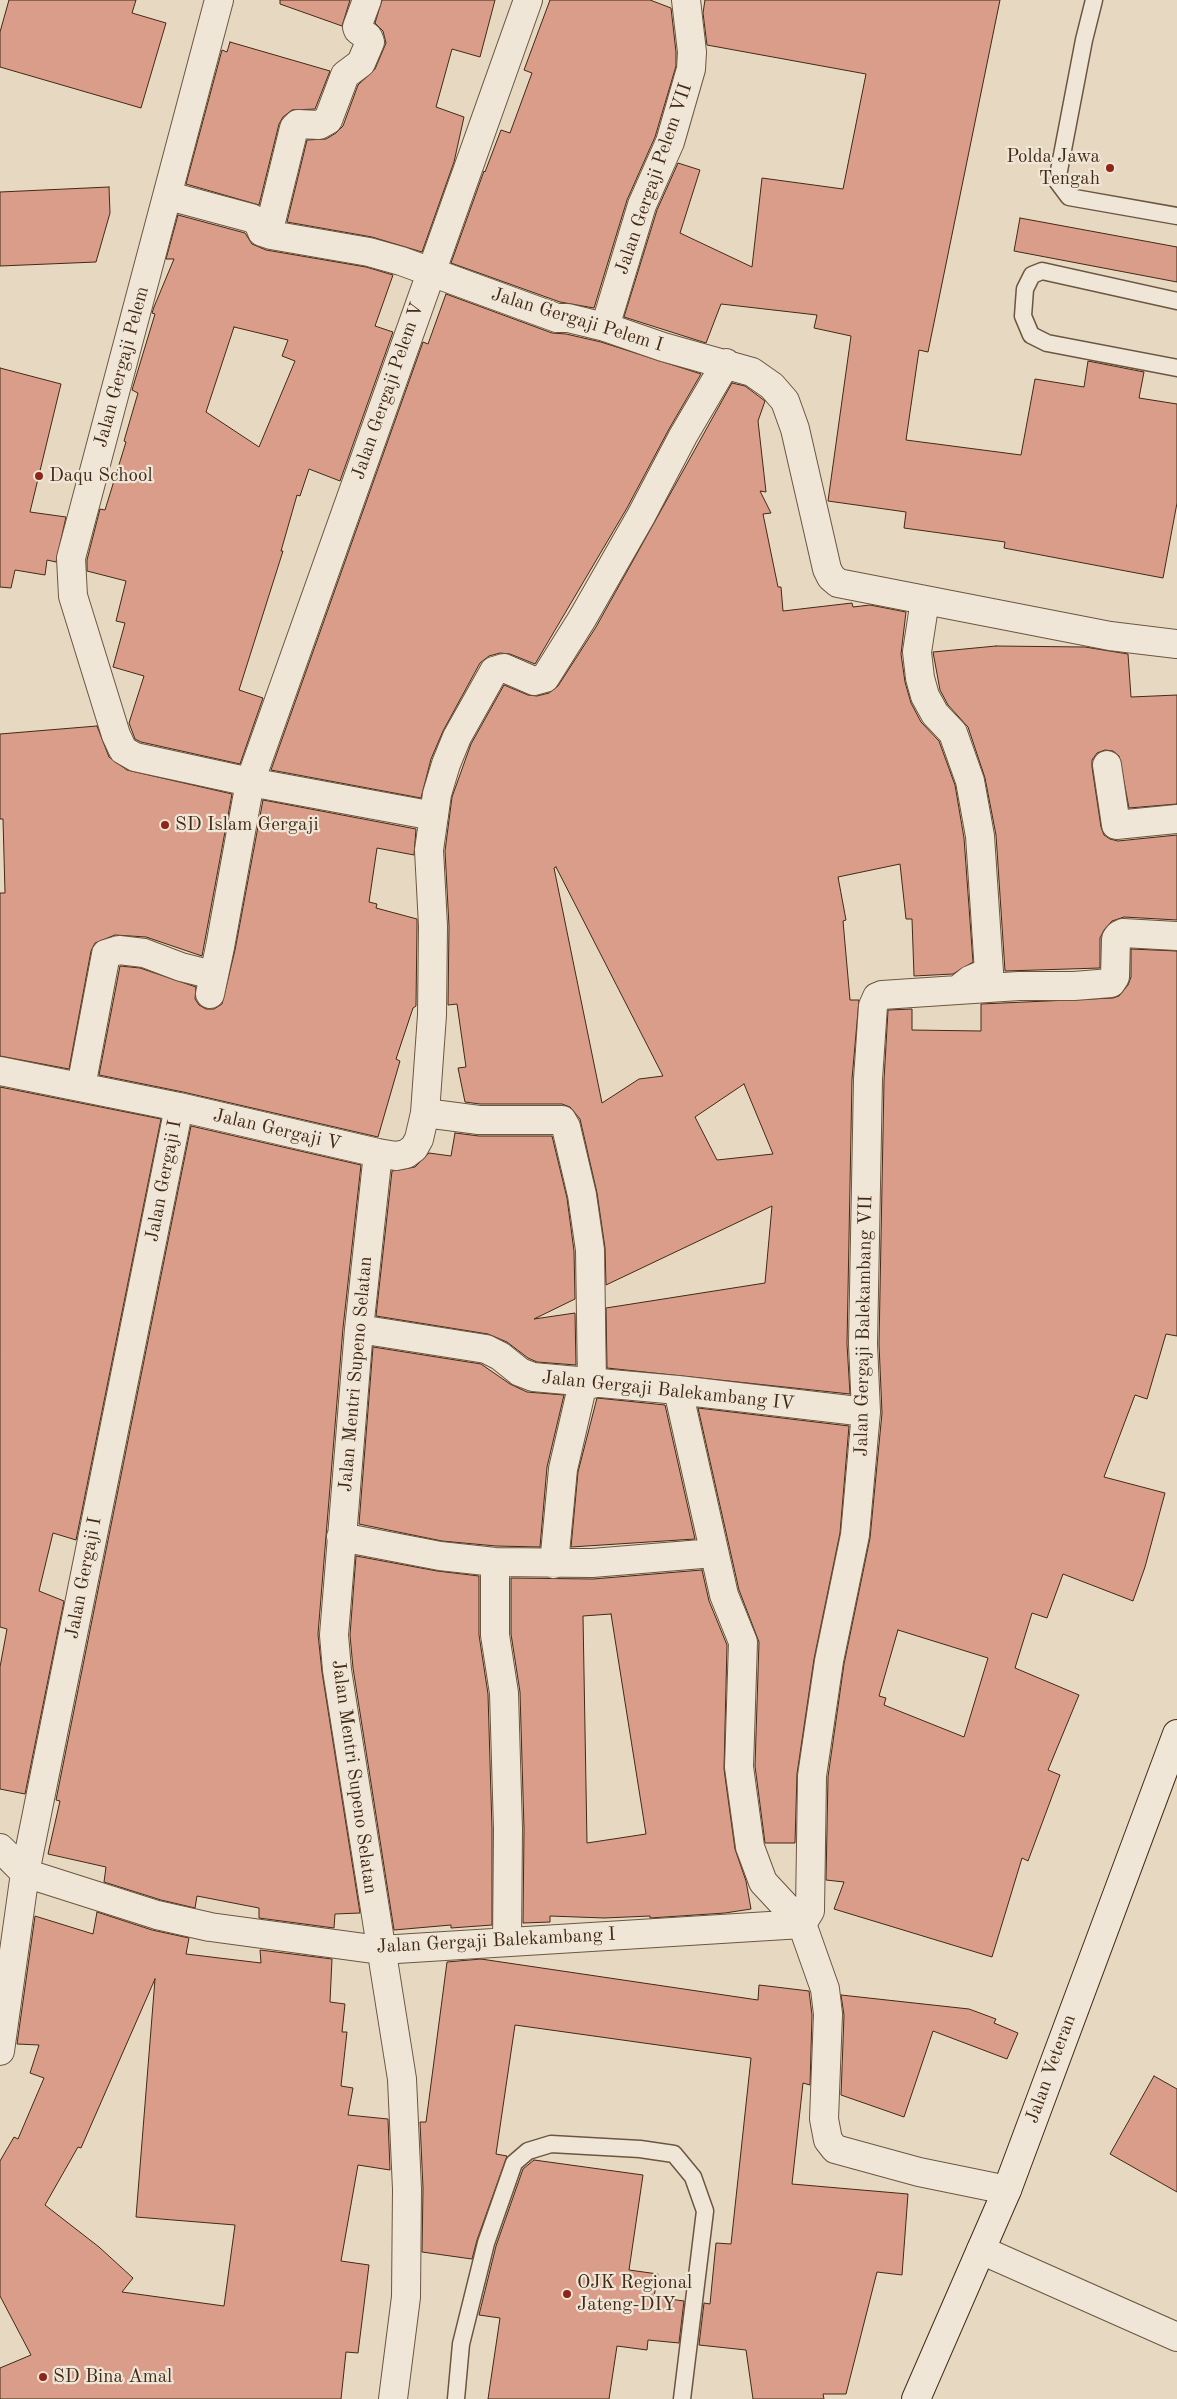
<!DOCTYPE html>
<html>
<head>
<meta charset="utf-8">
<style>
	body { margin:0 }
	canvas { display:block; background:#e7d9c1 }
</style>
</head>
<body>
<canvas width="1177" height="2399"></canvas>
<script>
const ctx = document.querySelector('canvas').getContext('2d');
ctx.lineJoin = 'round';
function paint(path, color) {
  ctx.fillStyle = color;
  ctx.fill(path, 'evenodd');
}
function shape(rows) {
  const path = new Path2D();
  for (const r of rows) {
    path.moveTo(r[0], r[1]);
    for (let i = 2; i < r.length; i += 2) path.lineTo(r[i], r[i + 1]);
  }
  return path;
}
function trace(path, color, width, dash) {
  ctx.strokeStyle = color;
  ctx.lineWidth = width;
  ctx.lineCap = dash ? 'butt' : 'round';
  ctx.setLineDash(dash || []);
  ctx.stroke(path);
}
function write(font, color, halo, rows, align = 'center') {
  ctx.font = font + ' "Old Standard TT",serif';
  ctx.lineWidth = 4.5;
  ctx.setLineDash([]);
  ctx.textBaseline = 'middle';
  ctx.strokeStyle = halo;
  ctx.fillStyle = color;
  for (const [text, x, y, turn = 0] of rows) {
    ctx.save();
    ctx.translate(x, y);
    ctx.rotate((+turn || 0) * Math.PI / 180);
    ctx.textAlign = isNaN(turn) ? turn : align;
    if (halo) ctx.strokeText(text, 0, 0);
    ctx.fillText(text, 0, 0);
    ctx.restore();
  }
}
const building = shape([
	[9,0,136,0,132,13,166,23,141,108,0,67,0,32,9,0],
	[280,0,350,0,342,26,280,4,280,0],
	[382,0,495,0,480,57,452,49,436,107,464,117,454,162,422,252,372,237,287,222,307,140,326,139,336,133,343,126,358,85,375,69,386,43,383,31,375,23,382,0],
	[550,0,650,0,671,8,676,52,676,66,655,137,627,200,594,308,560,302,451,263,484,171,485,172,501,130,510,133,532,73,524,70,550,0],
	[705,0,1000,0,928,352,919,350,906,440,1021,455,1035,379,1084,387,1088,361,1144,372,1139,398,1177,404,1177,503,1163,578,1004,548,1005,542,904,528,906,512,828,501,851,336,814,328,817,315,721,304,706,343,624,317,657,210,678,163,700,170,680,233,752,267,762,178,843,189,866,74,707,45,703,13,705,0],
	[230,42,330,71,315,109,292,110,283,117,279,124,259,205,186,184,222,50,227,52,230,42],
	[109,187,110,213,96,262,0,266,0,192,109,187],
	[178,215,245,233,252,244,266,250,366,267,393,275,375,326,393,332,340,481,309,469,300,496,297,495,281,551,283,551,239,690,263,698,240,764,141,742,135,739,129,723,144,676,113,667,125,623,116,621,126,581,87,571,87,560,100,509,105,510,126,442,124,441,138,393,132,390,155,314,152,313,154,307,174,259,166,259,178,215],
	[234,327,288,340,282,356,295,361,259,447,206,412,234,327],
	[1020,218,1177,247,1177,282,1014,251,1020,218],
	[446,294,552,333,566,334,601,342,701,374,669,429,627,508,535,664,510,654,500,653,489,656,480,663,443,731,431,759,421,798,271,770,423,342,428,344,446,294],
	[0,368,61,384,30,512,66,517,56,562,47,560,45,575,15,570,11,588,0,587,0,368],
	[732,383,745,386,765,401,758,421,766,492,760,491,771,513,763,514,778,587,781,587,783,611,852,603,853,607,870,605,906,612,901,654,905,682,911,703,921,722,939,741,955,785,964,838,973,962,953,974,914,976,912,919,906,919,900,864,838,877,846,920,843,921,850,1000,859,1000,852,1079,847,1344,850,1394,607,1368,606,1308,765,1283,772,1206,606,1285,605,1248,597,1193,580,1119,570,1107,562,1104,480,1104,465,1102,458,1068,466,1067,457,1004,448,1005,449,926,445,851,452,797,471,744,504,685,528,695,537,696,549,693,558,686,596,627,732,383],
	[556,867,663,1076,639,1079,602,1103,554,868,556,867],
	[744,1084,773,1154,717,1160,695,1117,744,1084],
	[996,646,1085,647,1128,654,1131,697,1177,695,1177,804,1129,808,1119,756,1113,751,1105,750,1097,753,1092,760,1092,767,1101,827,1104,835,1110,839,1118,841,1177,835,1177,920,1124,917,1112,921,1104,930,1100,938,1100,968,1005,971,996,835,985,778,968,727,948,705,940,690,933,652,996,646],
	[97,726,109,757,127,770,232,794,202,956,146,937,115,935,95,943,91,951,69,1069,0,1056,0,893,5,893,3,819,0,819,0,734,97,726],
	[263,800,416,829,414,855,377,848,369,902,377,904,376,908,417,919,417,926,416,1006,413,1008,396,1059,400,1061,378,1137,183,1092,99,1075,120,966,140,968,196,987,195,999,199,1005,206,1009,214,1009,222,1004,235,950,263,800],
	[1131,949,1177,951,1177,1336,1166,1334,1147,1399,1135,1395,1104,1477,1165,1493,1145,1567,1133,1601,1063,1574,1047,1618,1032,1613,1015,1668,1079,1695,1048,1770,1060,1775,1028,1861,1022,1858,992,1957,834,1909,844,1882,826,1880,828,1777,844,1664,870,1538,882,1413,879,1344,884,1080,888,1010,912,1009,912,1030,981,1031,981,1004,1113,998,1119,996,1128,985,1131,977,1131,949],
	[898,1630,988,1658,964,1737,884,1705,886,1698,879,1696,898,1630],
	[0,1087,161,1119,76,1540,53,1533,39,1591,64,1601,25,1794,0,1789,0,1667,7,1629,0,1627,0,1087],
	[191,1126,361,1165,343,1328,318,1634,322,1672,360,1913,335,1914,334,1928,259,1918,259,1908,197,1896,195,1908,161,1900,104,1882,106,1867,48,1854,60,1801,56,1800,191,1126],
	[455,1133,479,1136,552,1136,567,1198,574,1251,575,1299,534,1319,575,1313,576,1365,537,1362,528,1358,507,1342,488,1334,376,1316,392,1171,415,1167,429,1153,451,1156,455,1133],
	[373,1347,481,1364,510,1384,527,1392,564,1395,547,1467,540,1547,496,1546,442,1541,359,1524,373,1347],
	[597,1398,665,1405,695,1539,571,1547,578,1472,597,1398],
	[698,1408,849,1426,840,1533,814,1659,797,1774,795,1843,765,1843,755,1766,759,1642,739,1590,698,1408],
	[356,1556,437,1571,479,1576,479,1635,488,1694,492,1829,492,1925,451,1928,451,1925,394,1930,353,1668,350,1635,356,1556],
	[702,1570,709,1601,727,1645,724,1769,735,1849,746,1881,751,1909,725,1913,650,1918,650,1916,604,1918,550,1916,550,1922,523,1923,524,1829,520,1692,511,1634,511,1578,593,1579,702,1570],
	[611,1614,646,1834,587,1843,583,1616,611,1614],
	[97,1912,152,1930,189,1938,186,1954,261,1963,260,1950,332,1959,330,2002,345,2004,342,2032,347,2032,341,2086,353,2088,348,2115,388,2119,390,2170,358,2165,341,2261,369,2265,358,2353,346,2352,341,2399,0,2399,0,2368,31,2355,0,2296,0,2161,14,2137,18,2139,44,2078,30,2073,39,2045,17,2044,35,1916,93,1934,97,1912],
	[155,1979,136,2217,235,2225,224,2306,122,2292,133,2278,99,2247,45,2205,78,2147,81,2148,155,1979],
	[481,1959,758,2000,759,1985,809,1991,812,2015,810,2085,803,2083,792,2184,908,2194,902,2275,877,2272,846,2394,823,2394,824,2399,753,2399,746,2350,699,2345,704,2303,710,2304,716,2243,731,2244,751,2058,515,2025,496,2154,507,2156,477,2240,472,2259,422,2252,423,2188,420,2122,426,2122,447,1962,481,1959],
	[841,1995,969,2009,996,2019,994,2023,1018,2033,1007,2059,933,2031,904,2117,841,2095,844,2015,841,1995],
	[1154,2076,1177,2089,1177,2192,1110,2154,1154,2076],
	[534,2160,643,2175,629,2270,658,2274,654,2297,684,2301,679,2343,648,2340,647,2350,617,2346,609,2399,488,2399,500,2318,479,2315,496,2246,523,2169,534,2160]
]);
const lane = shape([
	[1094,0,1084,40,1057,181,1069,197,1177,216],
	[1177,301,1042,271,1032,275,1025,289,1023,316,1031,335,1047,343,1177,368],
	[456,2399,461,2344,486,2243,514,2163,528,2151,551,2144,640,2149,674,2154,693,2177,705,2211,682,2399]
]);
const street = shape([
	[219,0,71,558,73,596,116,735,123,750,135,757,250,782,434,816],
	[169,196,251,218,258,222,262,232,271,235,369,252,401,261,557,318,568,318,605,327,663,347,752,372,772,386,785,401,795,429,827,569,831,577,838,583,1110,636,1177,644],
	[268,234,294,128,298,124,319,125,328,120,345,75,361,63,370,42,368,37,358,30,357,27,367,0],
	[605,327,642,205,670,142,691,69,692,52,686,0],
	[925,600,917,652,920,678,925,696,935,714,953,733,970,781,980,836,989,972,970,980,960,988],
	[1107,765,1116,825,1177,819],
	[210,994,220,947,250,782,528,0],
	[0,1071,179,1107,378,1153,396,1156,406,1154,414,1148,419,1139,425,1113,432,1015,433,926,429,850,437,794,446,764,457,737,494,671,504,668,534,681,545,678,582,619,641,516,683,436,726,363],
	[81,1087,106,954,119,950,144,953,181,967,213,975],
	[425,1113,479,1120,562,1120,566,1127,582,1195,590,1250,592,1384],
	[378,1153,359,1329,334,1635,337,1670,402,2079,407,2189,406,2297,393,2399],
	[359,1329,486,1349,500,1356,520,1372,533,1377,678,1390,866,1412],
	[678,1390,724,1595,743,1642,739,1767,750,1847,763,1882,802,1924,825,1989,828,2014,824,2119,828,2140,835,2149,919,2172,1007,2190],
	[341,1537,440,1556,495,1562,592,1563,714,1553],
	[495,1562,495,1635,504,1693,508,1829,507,1942],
	[554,1564,563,1469,583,1383],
	[0,1848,25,1873,157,1915,210,1927,380,1950,802,1924],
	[802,1924,810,1911,812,1776,829,1661,855,1535,866,1412,863,1344,868,1079,873,1006,877,997,882,995,1019,986,1074,986,1111,983,1115,977,1116,939,1119,935,1123,933,1177,936],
	[0,2051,25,1873,179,1107],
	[981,2250,1177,2337]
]);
const secondary = shape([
	[916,2399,1007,2190,1177,1734]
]);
const markers = [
	[1110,168,5,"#8f2418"],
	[39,476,5,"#8f2418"],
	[165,825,5,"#8f2418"],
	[567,2294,5,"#8f2418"],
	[43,2377,5,"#8f2418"]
];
const poiNames = [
	["Polda Jawa",1100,157,"right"],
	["Tengah",1100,179,"right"],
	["Daqu School",49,476],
	["SD Islam Gergaji",175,825],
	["OJK Regional",577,2283],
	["Jateng-DIY",577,2305],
	["SD Bina Amal",53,2377]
];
const streetNames = [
	["Jalan Gergaji Pelem VII",654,179,-71],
	["Jalan Gergaji Pelem I",577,320,17],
	["Jalan Gergaji Pelem",122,367,-75],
	["Jalan Gergaji Pelem V",388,391,-71],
	["Jalan Gergaji V",277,1130,13],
	["Jalan Gergaji I",164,1181,-79],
	["Jalan Gergaji Balekambang VII",864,1326,-89],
	["Jalan Mentri Supeno Selatan",356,1374,-85],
	["Jalan Gergaji Balekambang IV",668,1391,6],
	["Jalan Gergaji I",84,1578,-79],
	["Jalan Mentri Supeno Selatan",354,1777,82],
	["Jalan Gergaji Balekambang I",496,1941,-3],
	["Jalan Veteran",1051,2069,-70]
];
paint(building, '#d99d89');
trace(building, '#432a15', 1);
trace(lane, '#6c5640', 19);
trace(street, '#6c5640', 30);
trace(secondary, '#432a15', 30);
trace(lane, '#efe6d7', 16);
trace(street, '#efe6d7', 28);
trace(secondary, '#efe6d7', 28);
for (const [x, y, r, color] of markers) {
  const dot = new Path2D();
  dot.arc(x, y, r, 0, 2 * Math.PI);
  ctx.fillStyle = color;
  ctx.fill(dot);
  trace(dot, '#efe6d7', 2);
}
write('19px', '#432a15', '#efe6d7', poiNames, 'left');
write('19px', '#432a15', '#efe6d7', streetNames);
</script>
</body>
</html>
